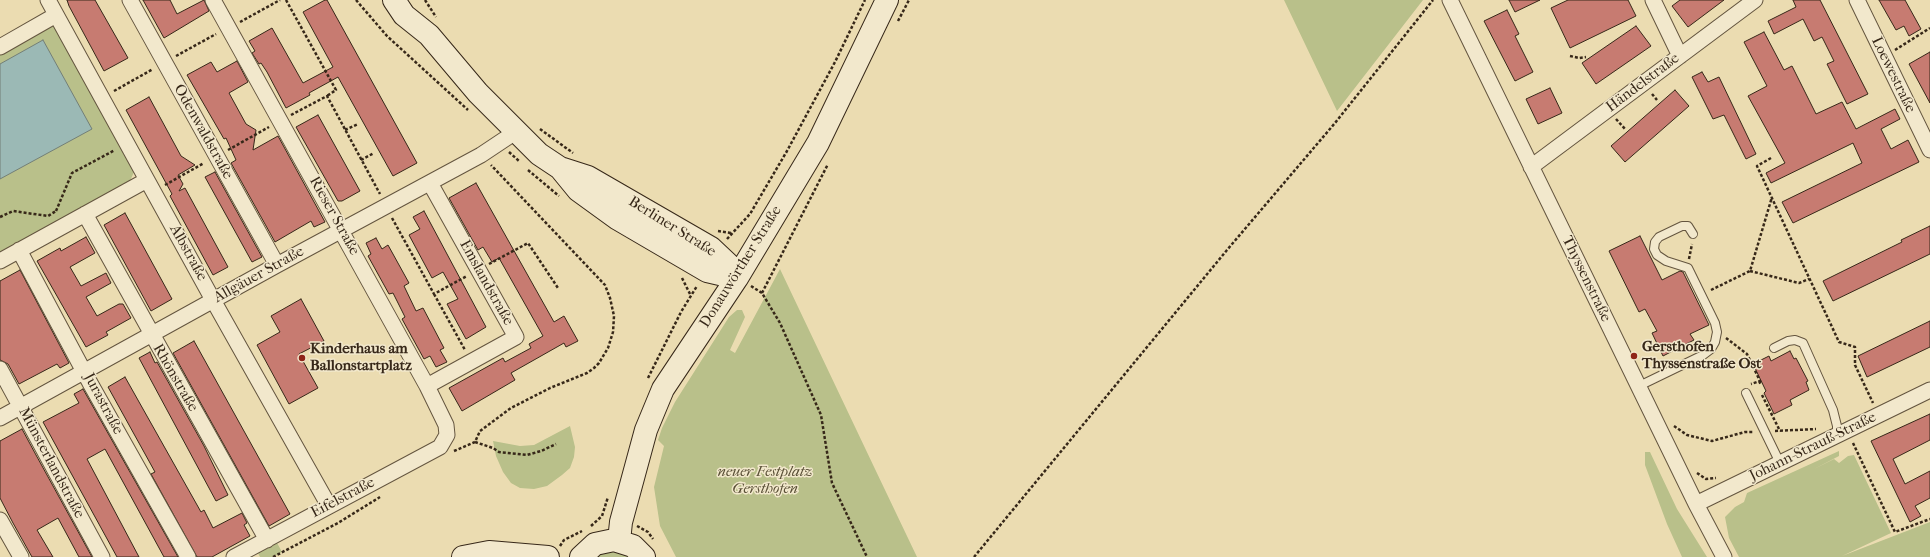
<!DOCTYPE html>
<html>
<head>
<meta charset="utf-8">
<style>
	body { margin:0 }
	canvas { display:block; background:#ebdcb1 }
</style>
</head>
<body>
<canvas width="1930" height="557"></canvas>
<script>
const ctx = document.querySelector('canvas').getContext('2d');
ctx.lineJoin = 'round';
function paint(path, color) {
  ctx.fillStyle = color;
  ctx.fill(path, 'evenodd');
}
function shape(rows) {
  const path = new Path2D();
  for (const r of rows) {
    path.moveTo(r[0], r[1]);
    for (let i = 2; i < r.length; i += 2) path.lineTo(r[i], r[i + 1]);
  }
  return path;
}
function trace(path, color, width, dash) {
  ctx.strokeStyle = color;
  ctx.lineWidth = width;
  ctx.lineCap = dash ? 'butt' : 'round';
  ctx.setLineDash(dash || []);
  ctx.stroke(path);
}
function write(font, color, halo, rows, align = 'center') {
  ctx.font = font + ' "IM FELL French Canon",serif';
  ctx.lineWidth = 3;
  ctx.setLineDash([]);
  ctx.textBaseline = 'middle';
  ctx.strokeStyle = halo;
  ctx.fillStyle = color;
  for (const [text, x, y, turn = 0] of rows) {
    ctx.save();
    ctx.translate(x, y);
    ctx.rotate((+turn || 0) * Math.PI / 180);
    ctx.textAlign = isNaN(turn) ? turn : align;
    if (halo) ctx.strokeText(text, 0, 0);
    ctx.fillText(text, 0, 0);
    ctx.restore();
  }
}
const green = shape([
	[1284,0,1423,0,1337,111],
	[52,26,56,27,134,172,130,181,0,253,0,54],
	[780,269,875,469,917,557,676,557,660,526,654,487,664,446,658,440,662,428,675,402,729,317,737,310,742,310,745,317,730,350,735,353],
	[570,426,575,447,574,457,570,468,562,475,547,486,534,489,520,488,511,483,503,472,496,456,493,441,520,446,534,445],
	[1839,451,1839,456,1814,469,1834,459,1839,463,1848,456,1854,455,1891,533,1842,556,1930,522,1930,557,1739,557,1729,538,1725,517,1735,507,1744,502,1747,493],
	[1645,452,1650,452,1677,509,1707,557,1682,557,1667,524,1645,465],
	[276,541,282,552,273,557,260,557,257,551],
	[603,548,635,557,589,557]
]);
const water = shape([
	[43,40,92,129,0,179,0,64,43,40]
]);
const building = shape([
	[67,0,95,0,128,58,104,71,69,6,67,0],
	[143,0,170,0,177,14,204,0,209,11,164,38,143,0],
	[325,0,327,0,417,163,393,176,338,77,309,93,310,95,286,108,267,72,261,63,259,64,252,53,255,51,249,41,272,28,303,83,333,67,303,12,325,0],
	[1509,0,1540,0,1515,12,1509,0],
	[1568,0,1628,0,1636,16,1570,48,1551,8,1568,0],
	[1680,0,1724,0,1688,27,1672,6,1680,0],
	[1793,0,1820,0,1868,94,1847,104,1827,64,1834,61,1822,37,1814,41,1803,19,1774,34,1768,21,1796,7,1793,0],
	[1879,0,1905,0,1921,29,1909,36,1904,26,1896,30,1879,0],
	[1507,10,1519,34,1515,36,1533,72,1515,81,1484,21,1507,10],
	[1636,26,1651,46,1596,84,1582,63,1636,26],
	[1764,32,1784,70,1792,66,1816,114,1842,102,1856,129,1895,109,1900,119,1881,129,1891,149,1908,140,1919,162,1793,223,1782,202,1862,163,1853,143,1771,183,1766,173,1785,163,1748,96,1767,86,1744,42,1764,32],
	[1930,52,1930,103,1909,64,1930,52],
	[237,61,248,82,229,93,246,124,256,130,253,150,278,136,325,222,314,227,311,221,275,242,231,163,236,160,226,138,224,139,187,75,211,62,217,72,237,61],
	[1702,72,1708,82,1719,77,1756,154,1746,159,1724,115,1713,119,1692,77,1702,72],
	[1550,88,1562,113,1538,124,1526,99,1550,88],
	[1675,90,1689,106,1625,162,1611,146,1675,90],
	[149,97,181,156,195,165,178,175,183,184,179,191,185,188,228,267,213,275,170,196,172,194,126,110,149,97],
	[318,115,360,191,342,201,338,201,296,127,318,115],
	[215,172,262,257,252,262,205,177,215,172],
	[476,183,554,322,564,316,578,341,566,347,564,343,511,373,515,380,462,411,449,388,503,358,505,362,531,348,529,344,543,336,499,258,492,262,483,247,478,250,449,198,476,183],
	[424,211,486,327,466,339,447,304,458,299,443,272,432,278,409,235,420,229,413,217,424,211],
	[125,213,172,299,151,311,104,225,125,213],
	[1930,226,1930,254,1833,301,1823,281,1902,242,1901,240,1930,226],
	[1640,236,1662,280,1680,271,1683,272,1709,325,1690,334,1694,340,1663,356,1652,333,1657,331,1645,309,1639,312,1609,251,1640,236],
	[86,237,95,253,70,267,81,286,106,273,111,283,86,297,97,316,119,304,123,304,131,318,106,332,108,335,86,347,37,261,60,248,61,251,86,237],
	[376,238,382,249,388,245,409,283,404,286,416,311,423,308,444,348,440,350,447,362,436,367,430,356,424,359,402,319,405,317,393,293,389,294,368,256,371,254,366,243,376,238],
	[20,270,69,363,60,368,57,364,19,384,8,364,0,360,0,281,20,270],
	[301,299,324,341,299,354,318,388,289,404,257,345,280,332,271,316,301,299],
	[1930,321,1930,347,1867,377,1858,356,1930,321],
	[194,341,290,514,269,526,173,353,194,341],
	[1790,351,1794,359,1796,358,1808,381,1806,382,1809,390,1790,400,1792,405,1774,414,1764,393,1766,391,1753,364,1769,356,1771,361,1790,351],
	[150,352,155,363,157,362,204,446,228,495,216,501,139,358,150,352],
	[125,377,201,512,204,510,213,528,242,513,247,523,244,525,250,536,212,557,197,557,151,474,155,472,108,387,125,377],
	[83,389,178,557,164,557,105,449,87,459,139,557,117,557,43,422,79,403,74,394,83,389],
	[1930,414,1930,440,1893,459,1905,484,1930,471,1930,498,1915,506,1921,516,1910,522,1871,441,1930,414],
	[22,429,36,455,92,557,79,557,58,518,37,530,53,557,32,557,13,523,0,498,0,441,22,429]
]);
const path = shape([
	[286,0,336,90,327,96],
	[356,0,387,36,468,110],
	[425,0,436,17],
	[898,21,909,0],
	[240,22,280,0],
	[1895,50,1930,28],
	[176,56,216,34],
	[1570,56,1579,58,1586,57],
	[114,91,153,69],
	[1652,94,1657,100],
	[291,115,327,96,380,194],
	[1616,119,1625,129],
	[540,129,573,153],
	[345,130,358,124],
	[228,150,269,127],
	[509,152,519,161],
	[1771,158,1757,166,1839,342,1855,347,1855,365,1873,403],
	[361,160,374,153],
	[528,170,559,196],
	[165,185,204,163],
	[56,211,72,173,115,150],
	[0,217,13,211,48,216,56,211],
	[392,218,434,294,467,276],
	[718,231,731,233],
	[727,239,750,214,787,151,835,62,865,0],
	[1689,259,1692,244],
	[489,264,528,243,558,288],
	[1750,271,1799,283,1809,279],
	[682,278,690,294],
	[751,286,762,293,780,323,821,415,832,483,867,557],
	[1711,290,1750,271,1772,197],
	[762,293,828,164],
	[434,294,465,350],
	[1726,338,1747,354,1760,381,1751,384],
	[648,378,681,312,697,286],
	[1759,381,1761,385],
	[1762,395,1780,431],
	[1674,426,1687,435,1712,441,1745,432,1754,432],
	[1775,431,1816,429],
	[475,442,493,448,499,452,527,455,541,451,556,444],
	[1853,443,1895,532,1930,519],
	[454,451,475,442,480,431,511,408,550,388,587,373,594,368,599,363,608,348,613,332,614,316,610,298,605,285,491,165],
	[1697,473,1706,479,1716,478],
	[591,526,602,516,608,497],
	[637,526,648,532,653,539],
	[560,546,564,540,582,531],
	[273,557,338,523,380,497],
	[974,557,1227,250,1335,123,1433,0]
]);
const lane = shape([
	[1774,348,1788,341,1795,340,1803,343,1833,410,1837,426,1837,436],
	[1639,386,1703,355,1711,349,1715,342,1717,332,1715,323,1688,268,1666,261,1657,255,1654,249,1655,242,1659,237,1682,226,1688,226,1693,234],
	[1746,393,1780,463]
]);
const street = shape([
	[48,0,213,300,329,506],
	[130,0,277,265],
	[213,0,427,386,446,425,447,435,440,447,234,557],
	[1450,0,1696,504,1724,557],
	[1653,0,1680,56],
	[1857,0,1930,150],
	[0,47,56,15],
	[1531,167,1755,0],
	[85,214,267,540],
	[19,250,90,383,188,557],
	[0,261,147,180],
	[0,369,102,557],
	[427,386,516,337,430,183],
	[0,418,277,265,481,155,517,131],
	[1696,504,1930,390],
	[0,520,21,557]
]);
const secondary = shape([
	[394,0,404,15,429,35,478,93,539,154,560,168,578,190,618,219,707,271,737,278],
	[560,168,588,177,711,248,728,264,737,278],
	[619,541,621,522,646,430,663,389,737,278,818,143,887,0],
	[463,557,489,552,548,557],
	[581,557,595,544,614,540,633,546,644,557]
]);
const markers = [
	[1634,356,4,"#8f2418"],
	[302,358,4,"#8f2418"]
];
const streetNames = [
	["Loewestraße",1893,75,64],
	["Händelstraße",1643,83,-37],
	["Odenwaldstraße",203,132,61],
	["Rieser Straße",334,216,61],
	["Berliner Straße",672,227,32],
	["Albstraße",188,253,61],
	["Donauwörther Straße",741,267,-58],
	["Allgäuer Straße",259,275,-29],
	["Thyssenstraße",1586,279,64],
	["Emslandstraße",486,283,61],
	["Rhönstraße",175,378,60],
	["Jurastraße",103,404,62],
	["Johann-Strauß-Straße",1813,447,-26],
	["Münsterlandstraße",51,463,62],
	["Eifelstraße",343,498,-28]
];
const poiNames = [
	["Gersthofen",1642,347],
	["Thyssenstraße Ost",1642,364],
	["Kinderhaus am",310,349],
	["Ballonstartplatz",310,366]
];
const parkNames = [
	["neuer Festplatz",765,472],
	["Gersthofen",765,489]
];
paint(green, '#b9c08a');
paint(water, '#9bb9b5');
trace(water, '#737f77', 1);
paint(building, '#c77b71');
trace(building, '#372819', 1);
trace(lane, '#64553f', 10);
trace(street, '#64553f', 17);
trace(secondary, '#372819', 24);
trace(path, '#372819', 2.5, [3, 2]);
trace(lane, '#f2e8cc', 8);
trace(street, '#f2e8cc', 15);
trace(secondary, '#f2e8cc', 22);
for (const [x, y, r, color] of markers) {
  const dot = new Path2D();
  dot.arc(x, y, r, 0, 2 * Math.PI);
  ctx.fillStyle = color;
  ctx.fill(dot);
  trace(dot, '#f2e8cc', 1.5);
}
write('15px', '#372819', '#f2e8cc', streetNames);
write('bold 15px', '#372819', '#f2e8cc', poiNames, 'left');
write('italic 15px', '#584e35', '#f2e8cc', parkNames);
</script>
</body>
</html>
